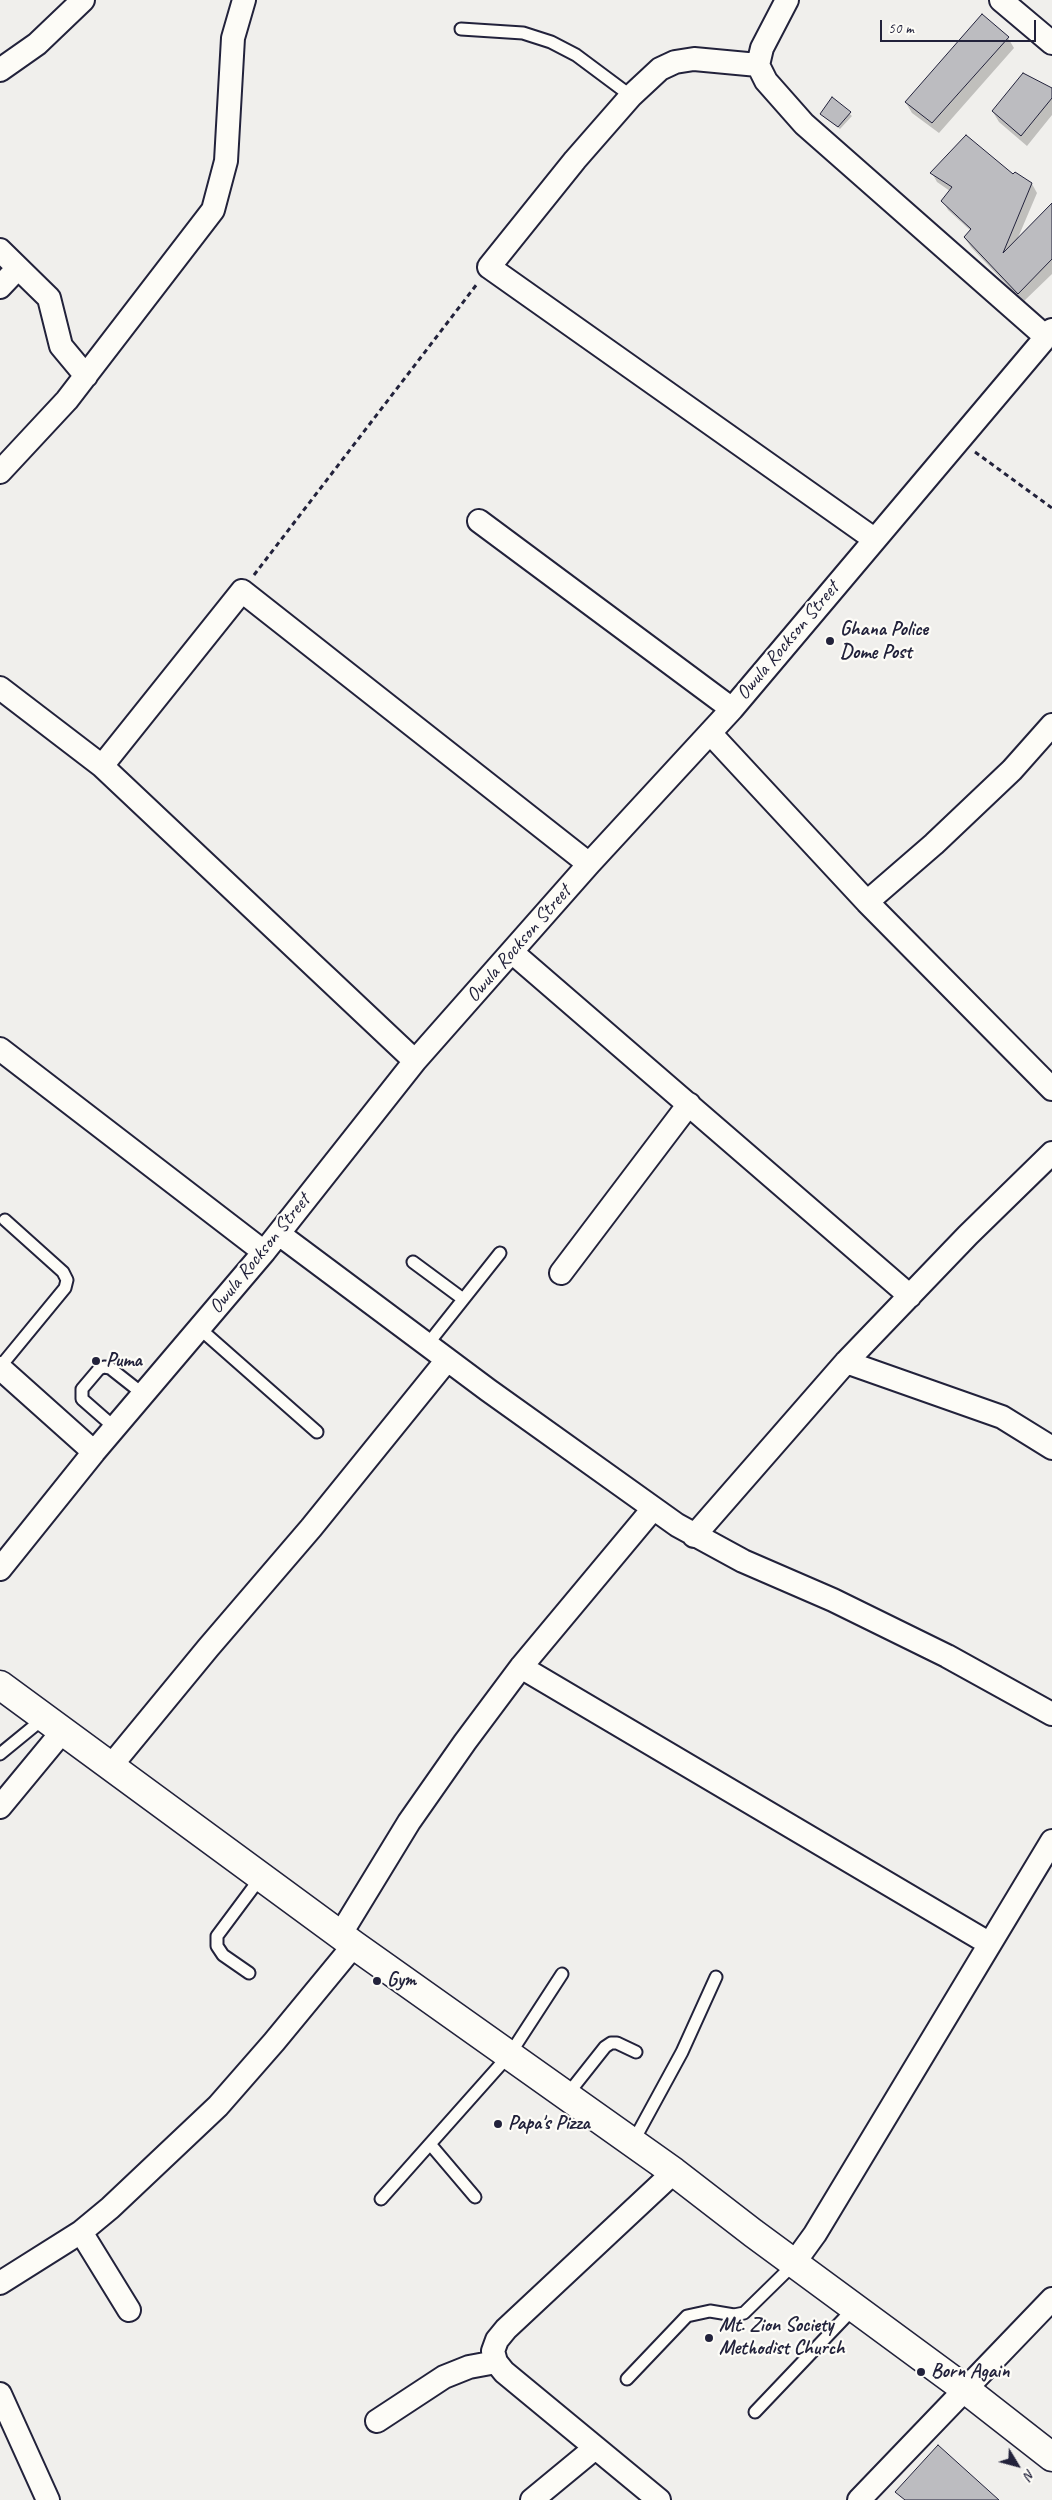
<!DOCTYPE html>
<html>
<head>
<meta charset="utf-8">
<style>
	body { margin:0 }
	#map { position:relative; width:1052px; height:2500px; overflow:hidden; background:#f0efec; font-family:Caveat,sans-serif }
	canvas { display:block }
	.north { position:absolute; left:992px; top:2440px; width:50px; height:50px; -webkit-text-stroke:4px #fdfcf7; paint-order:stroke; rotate:127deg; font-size:14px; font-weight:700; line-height:20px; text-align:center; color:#22223b }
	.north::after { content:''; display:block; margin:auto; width:18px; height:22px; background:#22223b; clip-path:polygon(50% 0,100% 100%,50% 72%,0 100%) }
	.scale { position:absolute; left:880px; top:20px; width:156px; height:22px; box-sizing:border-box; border:2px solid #22223b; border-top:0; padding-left:6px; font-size:15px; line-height:18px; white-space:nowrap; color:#22223b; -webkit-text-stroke:4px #fdfcf7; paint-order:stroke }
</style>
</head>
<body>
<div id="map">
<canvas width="1052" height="2500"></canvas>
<div class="north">N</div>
<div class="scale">50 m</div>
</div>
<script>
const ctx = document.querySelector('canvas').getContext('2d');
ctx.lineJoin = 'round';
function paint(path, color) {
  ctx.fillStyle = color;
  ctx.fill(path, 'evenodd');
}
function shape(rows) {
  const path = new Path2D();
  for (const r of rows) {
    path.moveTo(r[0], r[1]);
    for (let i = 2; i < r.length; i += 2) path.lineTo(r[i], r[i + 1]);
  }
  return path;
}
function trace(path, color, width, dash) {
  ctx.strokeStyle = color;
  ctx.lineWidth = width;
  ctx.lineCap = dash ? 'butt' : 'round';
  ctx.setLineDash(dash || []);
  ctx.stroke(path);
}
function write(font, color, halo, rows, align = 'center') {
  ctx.font = font + ' Caveat,sans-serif';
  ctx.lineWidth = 4.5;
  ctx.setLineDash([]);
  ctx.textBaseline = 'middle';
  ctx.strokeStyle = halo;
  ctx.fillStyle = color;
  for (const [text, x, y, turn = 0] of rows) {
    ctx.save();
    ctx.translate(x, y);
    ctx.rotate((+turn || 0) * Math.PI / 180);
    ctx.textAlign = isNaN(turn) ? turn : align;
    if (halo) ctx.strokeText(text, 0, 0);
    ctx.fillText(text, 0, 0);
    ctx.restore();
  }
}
const shadow = shape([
	[1008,38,1014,48,939,133,912,113,906,103],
	[1052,89,1052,115,1027,146,999,122,993,112],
	[832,98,852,116,840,129,822,114],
	[932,173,1013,176,1032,184,1037,193,1017,240,1052,205,1052,274,1023,302,971,247,965,238,971,231,948,210,943,201,950,191,937,182]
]);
const building = shape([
	[982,14,1009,37,932,123,905,102,982,14],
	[1023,73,1052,88,1052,98,1021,136,992,111,1023,73],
	[832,97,851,112,838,127,820,114,832,97],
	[966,135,1013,174,1015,172,1032,183,1003,253,1052,203,1052,259,1018,294,964,237,971,229,941,201,952,187,930,173,966,135],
	[938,2445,999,2500,905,2500,895,2492,938,2445]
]);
const path = shape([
	[975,452,1052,508],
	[254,575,477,284]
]);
const lane = shape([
	[461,29,523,33,551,42,576,55,631,96],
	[413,1262,463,1299],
	[199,1328,317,1432],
	[427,1345,500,1253],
	[0,1367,65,1288,67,1280,63,1272,5,1220],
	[114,1427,82,1399,82,1389,99,1369,104,1367,110,1368,143,1394],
	[0,1754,44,1718],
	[249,1973,223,1955,217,1946,217,1936,261,1877],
	[567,2095,605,2047,611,2043,617,2043,636,2052],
	[633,2142,682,2052,716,1977],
	[430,2144,475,2197],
	[381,2199,510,2054,562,1974],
	[627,2379,687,2316,710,2311,734,2315,744,2313,794,2264],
	[755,2412,854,2308]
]);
const street = shape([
	[787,0,762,48,758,65,766,81,804,124,1046,337],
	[1001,0,1052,43],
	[758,65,694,59,675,62,660,69,631,96,575,160,489,267,874,539],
	[0,70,37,44,83,0],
	[0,250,49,298,61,346,86,376],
	[0,287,18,268],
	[0,472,67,400,213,210,226,161,233,38,244,0],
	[479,521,732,709],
	[0,688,102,766,415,1061],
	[710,733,867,902,1052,1089],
	[102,766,242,591,589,864],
	[867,902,934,844,1012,770,1052,725],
	[513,953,910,1296],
	[0,1049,264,1252],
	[279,1234,488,1390,677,1525,743,1561,833,1600,947,1656,1052,1714],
	[561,1273,689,1104],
	[846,1362,1002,1417,1052,1448],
	[0,1368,94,1452],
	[694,1536,846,1362,968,1235,1052,1153],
	[0,1569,94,1452,264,1252,415,1061,589,864,732,709,1052,330],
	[521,1667,990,1944],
	[110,1767,208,1648,311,1528,447,1360],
	[0,1807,62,1732],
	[340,1935,409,1822,465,1742,521,1667,652,1510],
	[81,2232,129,2310],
	[794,2263,815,2234,1052,1841],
	[0,2283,81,2232,110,2208,218,2106,274,2042,354,1945],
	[0,2394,48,2500],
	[377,2421,444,2377,469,2367,496,2362],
	[532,2500,595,2448],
	[659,2500,504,2372,496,2362,493,2351,497,2340,506,2329,674,2172],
	[859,2500,1052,2299]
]);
const secondary = shape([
	[0,1685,354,1945,674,2172,753,2233,965,2389,1052,2457]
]);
const markers = [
	[830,641,5,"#22223b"],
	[96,1361,5,"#22223b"],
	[377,1981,5,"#22223b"],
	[498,2124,5,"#22223b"],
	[709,2338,5,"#22223b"],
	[921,2372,5,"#22223b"]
];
const poiNames = [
	["Ghana Police",840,630],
	["Dome Post",840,653],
	["Puma",106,1361],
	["Gym",387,1981],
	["Papa's Pizza",508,2124],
	["Mt. Zion Society",719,2326],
	["Methodist Church",719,2349],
	["Born Again",931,2372]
];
const streetNames = [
	["Owula Rockson Street",788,641,-50],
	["Owula Rockson Street",519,944,-49],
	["Owula Rockson Street",260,1254,-51]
];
paint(shadow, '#0003');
paint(building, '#bcbcc0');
trace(building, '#22223b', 1);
trace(lane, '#22223b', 15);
trace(street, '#22223b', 26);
trace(secondary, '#22223b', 31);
trace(path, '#22223b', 3, [5, 4]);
trace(lane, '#fdfcf7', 11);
trace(street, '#fdfcf7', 22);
trace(secondary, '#fdfcf7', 28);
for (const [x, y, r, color] of markers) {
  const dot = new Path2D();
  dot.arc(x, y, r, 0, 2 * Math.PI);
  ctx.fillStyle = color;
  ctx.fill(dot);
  trace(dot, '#fdfcf7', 2);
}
write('bold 20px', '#22223b', '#fdfcf7', poiNames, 'left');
write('20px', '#22223b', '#fdfcf7', streetNames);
</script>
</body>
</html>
